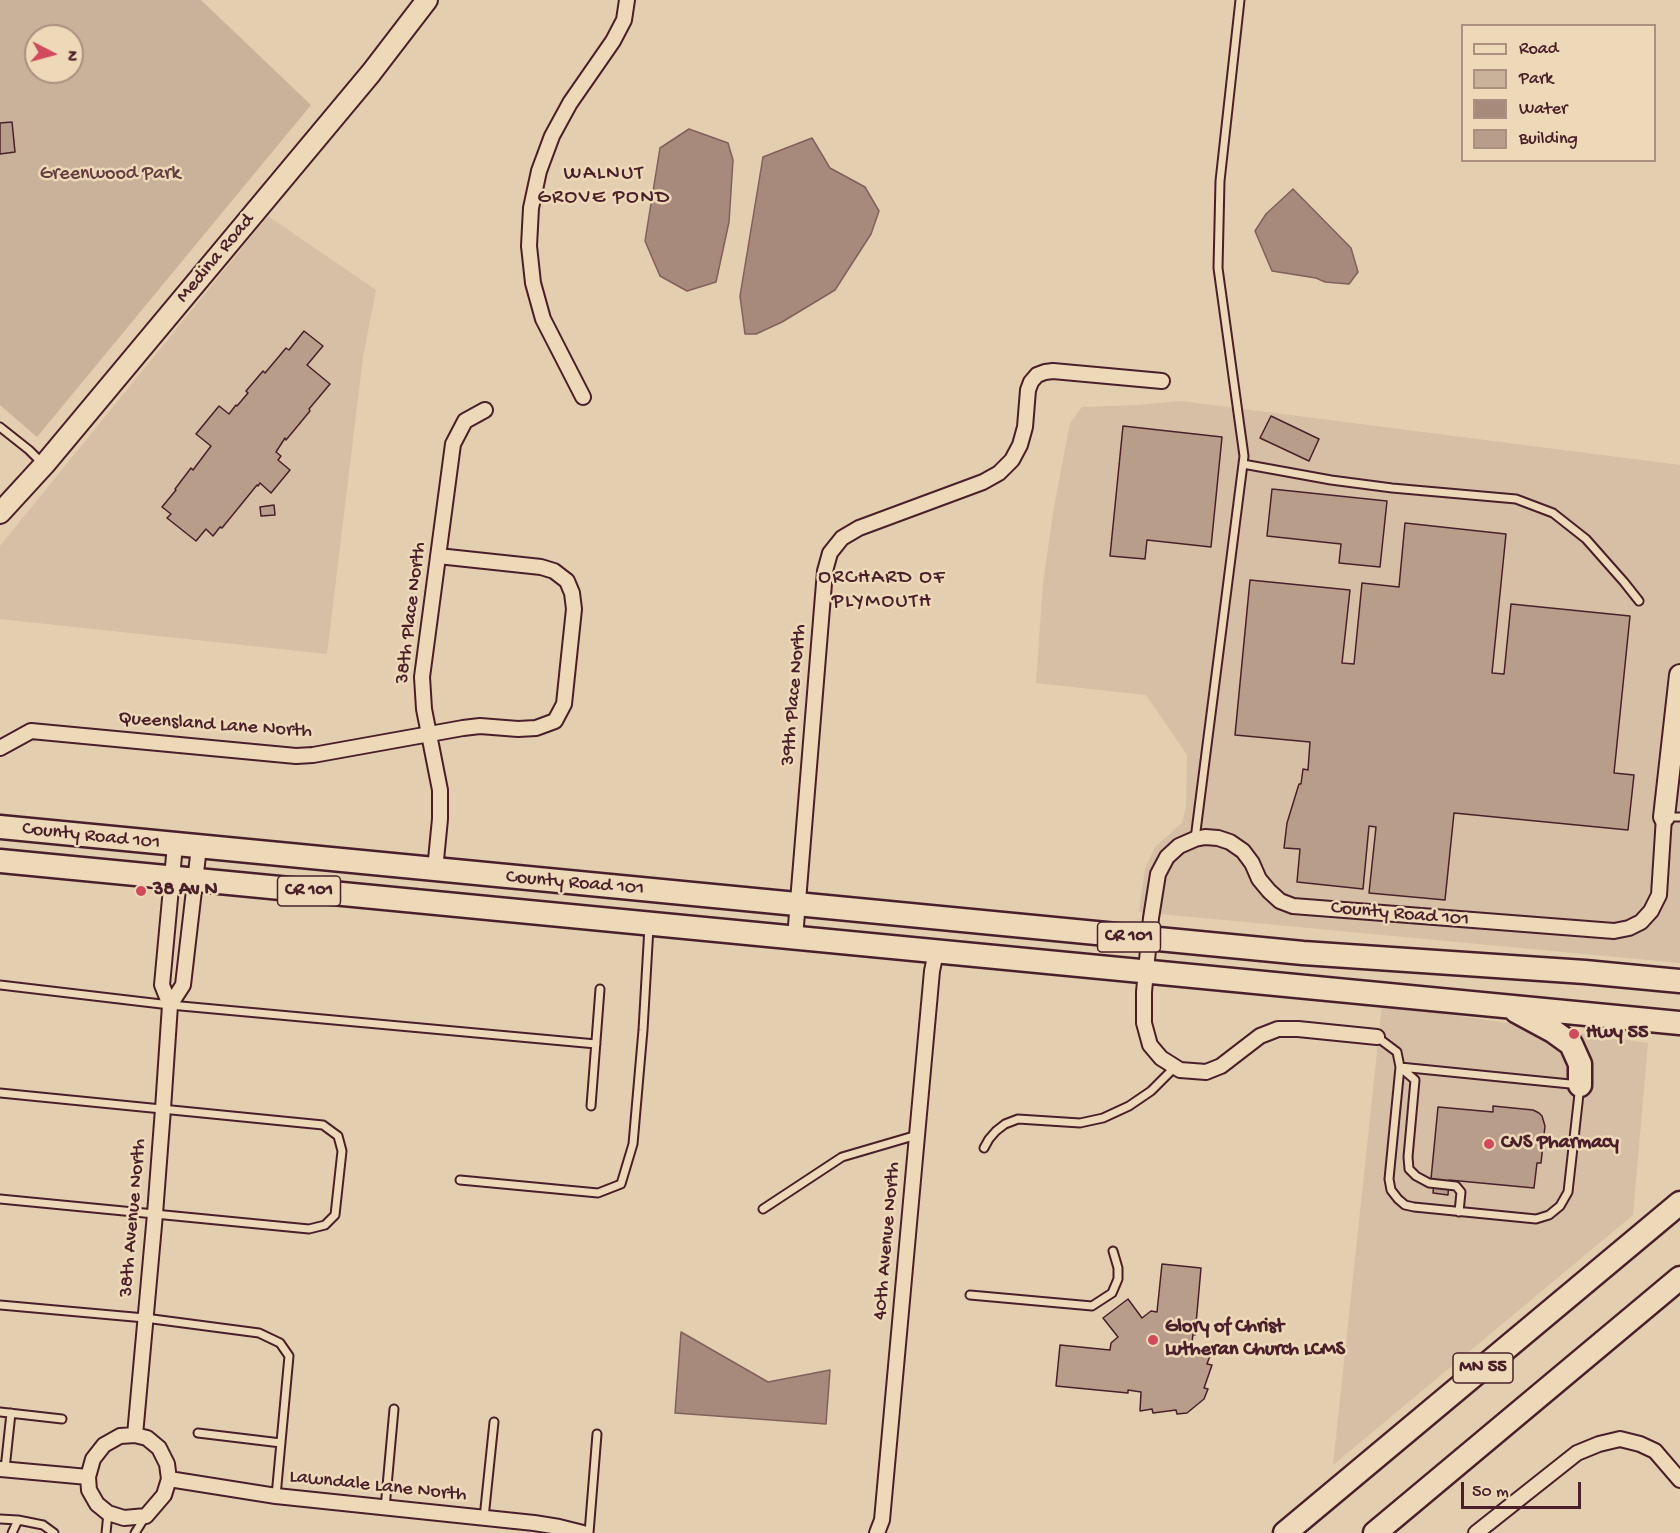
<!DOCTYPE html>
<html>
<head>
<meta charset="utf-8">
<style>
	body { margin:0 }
	#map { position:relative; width:1680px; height:1533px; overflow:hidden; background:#e3ceaf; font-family:"Gochi Hand",sans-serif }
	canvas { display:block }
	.legend { position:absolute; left:1461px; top:24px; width:195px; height:138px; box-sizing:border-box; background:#edd9b7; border:2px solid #ac8f7f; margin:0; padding:8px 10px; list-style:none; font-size:18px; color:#4a1f2b }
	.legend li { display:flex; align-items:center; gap:12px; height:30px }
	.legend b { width:30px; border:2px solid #ac8f7f }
	.north { position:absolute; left:24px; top:24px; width:60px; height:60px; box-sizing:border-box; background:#edd9b7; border:2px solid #ac8f7f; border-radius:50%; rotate:96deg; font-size:16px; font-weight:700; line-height:24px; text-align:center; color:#4a1f2b }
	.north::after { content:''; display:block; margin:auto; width:21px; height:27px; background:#d1495b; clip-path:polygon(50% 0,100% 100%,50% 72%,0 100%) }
	.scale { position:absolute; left:1461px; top:1482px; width:120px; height:27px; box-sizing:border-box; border:3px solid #4a1f2b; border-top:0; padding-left:8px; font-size:18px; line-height:21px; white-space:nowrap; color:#4a1f2b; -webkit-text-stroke:4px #edd9b7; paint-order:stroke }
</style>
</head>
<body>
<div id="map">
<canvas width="1680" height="1533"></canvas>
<ul class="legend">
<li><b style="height:8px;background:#edd9b7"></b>Road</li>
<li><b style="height:16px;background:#cab199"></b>Park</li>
<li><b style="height:16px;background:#a88a7c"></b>Water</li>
<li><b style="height:16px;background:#b89d8a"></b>Building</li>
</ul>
<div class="north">N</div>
<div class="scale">50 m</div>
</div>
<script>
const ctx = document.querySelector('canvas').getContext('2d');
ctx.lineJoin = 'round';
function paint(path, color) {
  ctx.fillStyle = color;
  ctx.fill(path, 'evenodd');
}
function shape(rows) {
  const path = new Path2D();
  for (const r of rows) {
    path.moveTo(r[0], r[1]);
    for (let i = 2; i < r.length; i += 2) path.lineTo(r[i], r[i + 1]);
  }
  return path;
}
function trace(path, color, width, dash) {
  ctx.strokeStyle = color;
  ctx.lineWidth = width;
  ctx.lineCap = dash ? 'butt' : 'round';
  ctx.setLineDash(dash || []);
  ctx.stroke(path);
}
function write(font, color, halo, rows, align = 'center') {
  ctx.font = font + ' "Gochi Hand",sans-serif';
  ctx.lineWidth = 5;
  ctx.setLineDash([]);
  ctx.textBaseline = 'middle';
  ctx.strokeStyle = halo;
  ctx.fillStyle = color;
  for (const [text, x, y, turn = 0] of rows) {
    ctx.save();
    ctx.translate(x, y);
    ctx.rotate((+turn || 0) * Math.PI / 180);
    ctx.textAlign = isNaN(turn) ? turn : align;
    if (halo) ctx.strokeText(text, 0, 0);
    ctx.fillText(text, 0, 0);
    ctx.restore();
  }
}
const built = shape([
	[268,216,376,290,363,357,327,654,0,619,0,546],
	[1181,401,1680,465,1680,963,1139,912,1145,869,1155,847,1182,823,1186,807,1187,755,1146,695,1036,683,1043,583,1054,507,1070,423,1082,407,1138,405],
	[1382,1005,1648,1043,1633,1215,1333,1465]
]);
const green = shape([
	[0,0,201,0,311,105,37,437,0,405],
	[36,36,72,36,72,72,36,72]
]);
const water = shape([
	[689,129,728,143,733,160,729,222,716,282,687,291,660,276,645,241,660,148,689,129],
	[812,138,830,168,865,187,879,211,871,234,835,290,782,322,756,334,745,334,740,296,763,157,812,138],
	[1293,189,1351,248,1358,272,1349,284,1325,282,1316,278,1272,271,1255,231,1266,214,1293,189],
	[681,1332,768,1382,830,1370,826,1424,675,1413,681,1332]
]);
const building = shape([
	[12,122,15,152,0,154,0,123,12,122],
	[304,331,323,346,307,365,330,384,309,409,310,411,286,440,285,438,276,452,281,456,278,460,290,470,271,493,260,483,258,486,257,485,222,528,220,527,213,536,206,529,196,541,167,518,171,514,162,507,176,490,175,489,191,468,193,470,211,446,196,434,219,406,229,414,236,405,237,406,248,393,246,391,263,371,265,373,286,348,289,350,304,331],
	[1271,416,1319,439,1309,461,1260,438,1271,416],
	[1123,426,1222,437,1211,547,1147,540,1145,559,1110,556,1123,426],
	[1272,489,1387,501,1380,567,1339,563,1341,544,1267,536,1272,489],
	[274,505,275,515,261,516,260,507,274,505],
	[1405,523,1506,534,1492,673,1504,674,1511,604,1630,616,1614,773,1634,775,1628,830,1454,813,1445,900,1369,893,1376,827,1369,826,1363,889,1297,882,1300,849,1284,848,1287,823,1299,784,1301,784,1303,769,1308,770,1310,742,1235,735,1250,580,1350,590,1342,663,1354,664,1362,583,1399,587,1405,523],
	[1493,1106,1533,1110,1539,1113,1542,1116,1545,1126,1541,1163,1537,1163,1534,1188,1449,1180,1448,1195,1433,1193,1434,1180,1431,1179,1438,1107,1493,1112,1493,1106],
	[1162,1264,1201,1268,1195,1335,1193,1334,1191,1351,1211,1353,1207,1364,1212,1365,1204,1388,1208,1389,1204,1399,1187,1413,1177,1414,1176,1410,1153,1413,1152,1409,1140,1411,1141,1392,1128,1390,1128,1393,1056,1386,1060,1345,1110,1350,1111,1343,1118,1337,1103,1318,1128,1299,1142,1318,1151,1311,1157,1312,1162,1264]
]);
const lane = shape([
	[0,427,29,450,42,463],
	[1243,464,1331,480,1392,488,1516,499,1553,513,1586,539,1624,582,1639,601],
	[1667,817,1680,817],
	[1195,839,1244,456,1218,268,1220,181,1240,0],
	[0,985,170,1005,596,1044],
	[1377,1037,1397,1052,1400,1067,1389,1179,1391,1190,1398,1199,1405,1205,1414,1207,1536,1219,1549,1215,1560,1206,1568,1192,1580,1085,1400,1067],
	[1400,1067,1415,1080,1408,1157,1409,1169,1416,1176,1429,1183,1456,1186,1461,1192,1459,1212],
	[0,1093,323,1125,338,1136,342,1151,335,1215,325,1225,309,1229,0,1199],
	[591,1106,600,989],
	[984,1148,989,1139,996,1131,1005,1124,1018,1119,1080,1123,1103,1118,1129,1106,1151,1091,1175,1067],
	[460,1180,598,1193,621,1184,633,1144,643,1030,649,927],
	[763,1209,842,1157,917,1135],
	[970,1295,1092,1306,1112,1293,1118,1279,1118,1268,1113,1251],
	[0,1305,145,1318,259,1333,280,1343,289,1356,276,1496],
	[0,1412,62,1419],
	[198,1433,281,1443],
	[5,1469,11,1413],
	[385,1508,394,1409],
	[484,1518,494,1422],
	[0,1519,18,1520],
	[12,1533,18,1520,43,1525,54,1533],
	[106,1533,108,1513],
	[135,1533,145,1517],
	[589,1533,597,1434]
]);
const street = shape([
	[583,397,543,319,533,283,529,246,531,208,539,171,552,136,570,103,613,41,624,20,627,0],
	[0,748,31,731,296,756,313,755,463,728,480,726,518,729,536,728,555,721,564,704,574,609,572,593,567,581,554,571,541,567,438,556],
	[435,870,440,819,440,790,424,709,422,677,453,444,465,421,485,410],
	[795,938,825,571,830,553,842,538,859,528,983,482,999,473,1012,460,1020,445,1025,427,1028,390,1031,382,1037,375,1045,372,1053,371,1162,381],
	[170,1005,183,985,199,847],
	[1377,1037,1298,1029,1278,1029,1260,1036,1221,1066,1206,1072,1180,1070,1161,1058,1150,1045,1144,1023,1144,992,1151,918,1158,874,1167,857,1179,846,1195,839,1205,837,1218,838,1230,842,1243,851,1252,863,1259,879,1269,891,1280,901,1293,906,1614,931,1629,928,1641,922,1651,911,1659,895,1664,817],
	[135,1435,155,1214,163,1109,170,1005,162,985,175,845],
	[135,1435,147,1438,159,1448,167,1464,169,1479,164,1495,146,1516,124,1518,108,1513,97,1504,89,1490,88,1477,93,1459,104,1445,120,1436,135,1435],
	[0,1469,88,1477],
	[169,1479,276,1496,534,1523,559,1527,583,1533],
	[877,1533,882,1520,932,971,936,952],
	[1476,1533,1577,1453,1599,1444,1620,1439,1640,1444,1655,1451,1680,1480]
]);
const secondary = shape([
	[0,513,44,465,371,73,427,0],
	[1664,817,1680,675]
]);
const primary = shape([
	[0,827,1303,953,1585,972,1680,981],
	[0,861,1680,1023],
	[1516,1011,1553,1031,1571,1044,1580,1064,1580,1085],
	[1285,1533,1680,1203],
	[1375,1533,1680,1278]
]);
const markers = [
	[141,891,6,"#d1495b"],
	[1574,1034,6,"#d1495b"],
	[1489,1144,6,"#d1495b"],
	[1153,1340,6,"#d1495b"]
];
const shields = [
	[309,891,63],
	[1129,937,63],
	[1483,1368,60]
];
const shieldNames = [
	["CR 101",309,891],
	["CR 101",1129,937],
	["MN 55",1483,1368]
];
const parkNames = [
	["Greenwood Park",110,175]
];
const streetNames = [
	["Medina Road",216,259,-50],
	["38th Place North",412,613,-83],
	["39th Place North",795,695,-85],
	["Queensland Lane North",215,726,4],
	["County Road 101",91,837,6],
	["County Road 101",575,884,5],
	["County Road 101",1400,915,5],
	["38th Avenue North",134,1218,-85],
	["40th Avenue North",888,1241,-85],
	["Lawndale Lane North",378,1487,6]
];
const poiNames = [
	["38 Av N",153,891],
	["Hwy 55",1586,1034],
	["CVS Pharmacy",1501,1144],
	["Glory of Christ",1165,1328],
	["Lutheran Church LCMS",1165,1351]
];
const neighbourhoodNames = [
	["WALNUT",604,175],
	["GROVE POND",604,199],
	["ORCHARD OF",882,579],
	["PLYMOUTH",882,603]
];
paint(built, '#d6bfa4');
paint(green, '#cab199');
paint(water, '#a88a7c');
trace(water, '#825f5c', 1.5);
paint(building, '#b89d8a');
trace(building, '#4a1f2b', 1.5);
trace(lane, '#4a1f2b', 11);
trace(street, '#4a1f2b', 18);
trace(secondary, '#4a1f2b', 24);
trace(primary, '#4a1f2b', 27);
trace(lane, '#edd9b7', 7);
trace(street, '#edd9b7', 14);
trace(secondary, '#edd9b7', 20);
trace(primary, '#edd9b7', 22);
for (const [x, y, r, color] of markers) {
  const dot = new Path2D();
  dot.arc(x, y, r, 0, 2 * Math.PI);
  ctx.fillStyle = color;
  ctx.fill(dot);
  trace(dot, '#edd9b7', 2);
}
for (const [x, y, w] of shields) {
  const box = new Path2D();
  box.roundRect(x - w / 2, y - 15, w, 30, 4.5);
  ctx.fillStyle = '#edd9b7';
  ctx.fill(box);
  trace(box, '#4a1f2b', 1.5);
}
write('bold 18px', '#4a1f2b', null, shieldNames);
write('20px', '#643c41', '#edd9b7', parkNames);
write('20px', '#4a1f2b', '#edd9b7', streetNames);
write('bold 20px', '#4a1f2b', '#edd9b7', poiNames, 'left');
ctx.letterSpacing = '1.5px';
write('21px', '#4a1f2b', '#edd9b7', neighbourhoodNames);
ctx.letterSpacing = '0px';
</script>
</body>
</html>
